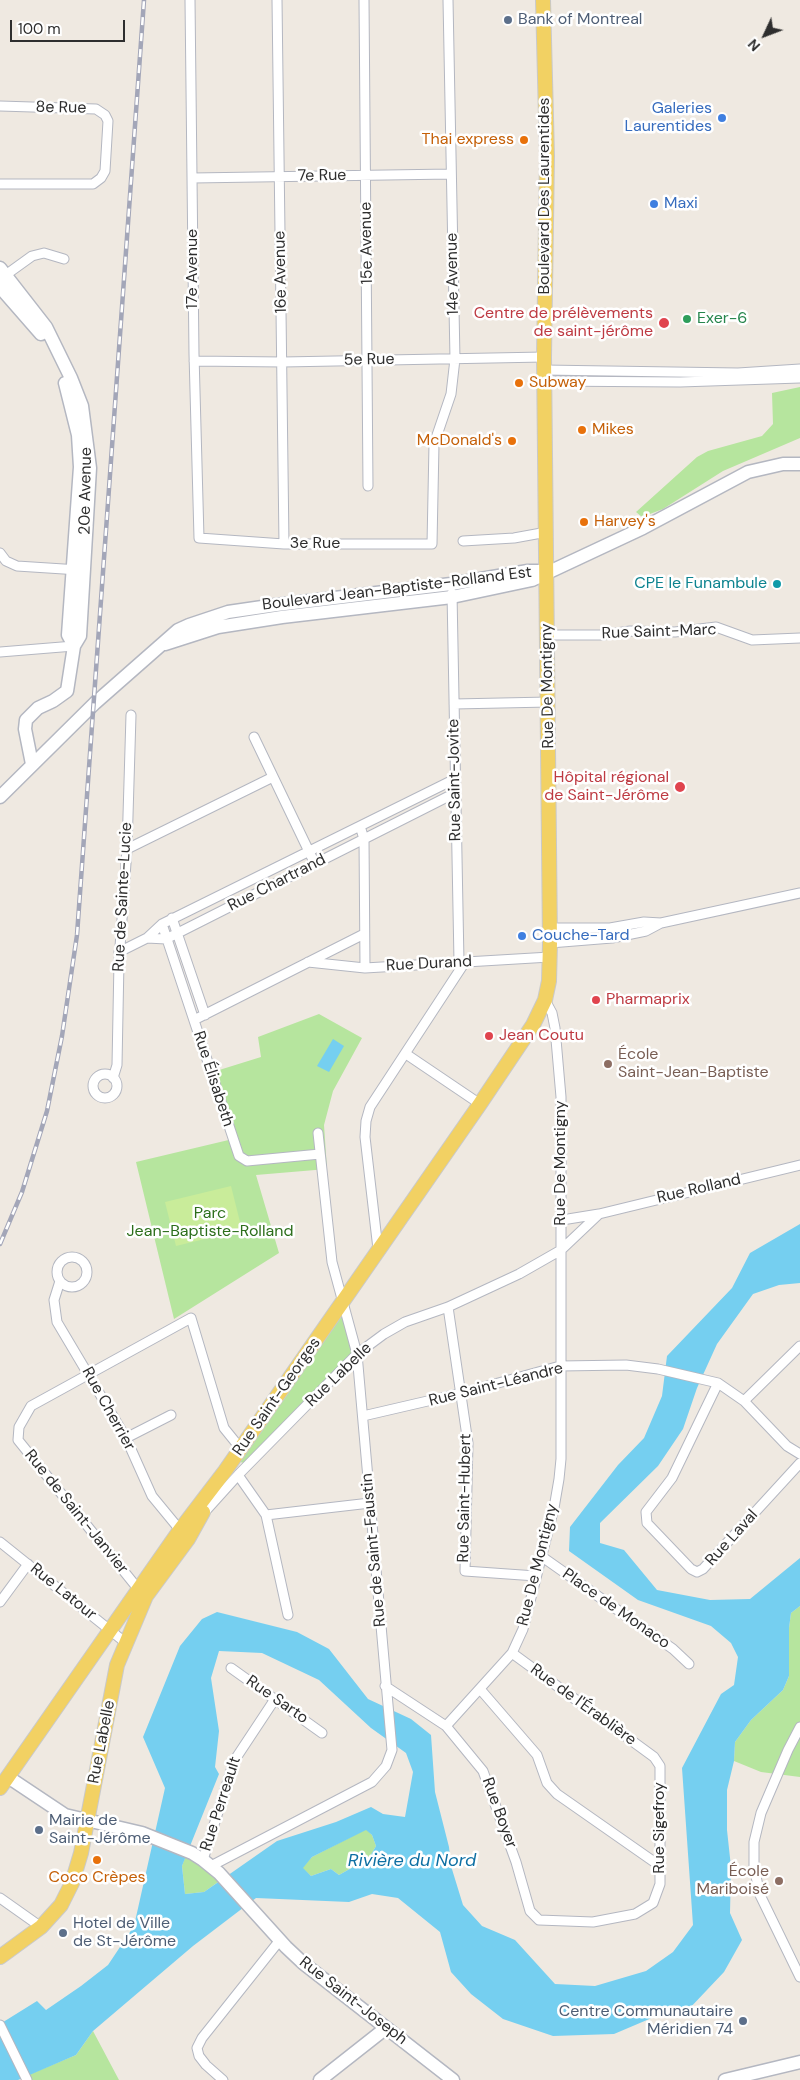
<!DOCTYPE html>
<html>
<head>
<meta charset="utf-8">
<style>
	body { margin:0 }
	#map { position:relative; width:800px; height:2080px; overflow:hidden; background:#efe9e1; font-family:"DM Sans",sans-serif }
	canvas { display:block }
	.north { position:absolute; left:740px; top:10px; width:50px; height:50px; -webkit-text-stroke:4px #fff; paint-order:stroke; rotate:227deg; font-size:14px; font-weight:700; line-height:20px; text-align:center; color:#2e2e2e }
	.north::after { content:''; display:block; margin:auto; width:18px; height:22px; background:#2e2e2e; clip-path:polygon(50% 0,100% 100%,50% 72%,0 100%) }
	.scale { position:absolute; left:10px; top:20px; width:115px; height:22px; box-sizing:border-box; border:2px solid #2e2e2e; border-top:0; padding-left:6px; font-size:15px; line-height:18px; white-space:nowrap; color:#2e2e2e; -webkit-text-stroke:4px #fff; paint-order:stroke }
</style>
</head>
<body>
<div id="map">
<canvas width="800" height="2080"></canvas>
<div class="north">N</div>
<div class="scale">100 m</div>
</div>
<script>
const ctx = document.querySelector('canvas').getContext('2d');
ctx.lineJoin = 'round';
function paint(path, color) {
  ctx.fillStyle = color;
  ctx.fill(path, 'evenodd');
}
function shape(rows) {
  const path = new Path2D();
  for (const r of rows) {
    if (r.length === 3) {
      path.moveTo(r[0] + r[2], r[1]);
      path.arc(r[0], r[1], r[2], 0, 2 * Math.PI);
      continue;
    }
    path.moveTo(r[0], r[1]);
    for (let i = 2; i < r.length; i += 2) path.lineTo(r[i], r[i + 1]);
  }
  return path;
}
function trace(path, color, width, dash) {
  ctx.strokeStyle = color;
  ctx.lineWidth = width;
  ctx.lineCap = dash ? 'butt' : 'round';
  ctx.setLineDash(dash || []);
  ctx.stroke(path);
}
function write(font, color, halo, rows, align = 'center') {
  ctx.font = font + ' "DM Sans",sans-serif';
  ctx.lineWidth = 5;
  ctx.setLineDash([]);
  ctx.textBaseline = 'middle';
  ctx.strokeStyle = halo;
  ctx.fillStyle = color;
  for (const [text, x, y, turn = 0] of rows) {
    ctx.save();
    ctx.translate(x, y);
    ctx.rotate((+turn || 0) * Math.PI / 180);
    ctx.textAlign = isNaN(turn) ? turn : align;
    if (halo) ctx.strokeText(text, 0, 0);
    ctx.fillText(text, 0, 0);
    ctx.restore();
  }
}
const green = shape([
	[800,387,800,438,723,471,663,509,642,517,636,512,697,457,708,451,762,436,773,424,772,393],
	[319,1014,362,1038,333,1091,324,1125,327,1169,256,1175,279,1253,174,1319,136,1162,237,1138,216,1071,261,1057,258,1037],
	[343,1301,357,1354,244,1463,240,1462,239,1458],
	[800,1606,800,1777,761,1772,734,1761,735,1742,751,1720,783,1690,789,1676,789,1628,791,1613],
	[366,1829,372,1835,376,1846,369,1858,339,1875,331,1869,311,1876,302,1868,312,1857],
	[186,1855,221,1880,204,1892,185,1894,182,1866],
	[93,2031,119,2080,30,2080,28,2075,76,2055]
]);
const pitch = shape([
	[231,1186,242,1230,176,1246,165,1202]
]);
const water = shape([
	[333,1039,344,1046,329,1072,317,1066],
	[800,1224,800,1283,779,1285,753,1294,717,1344,697,1388,683,1429,658,1466,600,1523,600,1543,624,1550,657,1590,710,1600,750,1599,800,1558,800,1606,791,1613,789,1628,789,1676,783,1690,751,1720,735,1742,734,1761,727,1790,727,1830,731,1867,730,1913,742,1940,724,1972,688,2010,654,2017,614,2034,553,2036,503,2019,471,1994,451,1972,440,1932,398,1898,372,1894,349,1902,256,1898,193,1946,93,2031,76,2055,18,2080,0,2080,0,2024,37,2001,46,2010,81,1986,108,1965,134,1926,165,1788,143,1737,180,1646,202,1619,217,1612,297,1632,329,1649,368,1699,411,1719,431,1735,435,1792,449,1847,451,1866,463,1905,482,1926,515,1940,555,1984,595,1986,646,1971,673,1952,693,1925,682,1768,721,1694,734,1685,738,1657,731,1643,711,1626,638,1600,569,1551,570,1527,618,1465,644,1438,662,1396,667,1356,732,1288,750,1253],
	[219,1651,262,1653,319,1680,371,1728,406,1753,413,1772,405,1817,383,1814,371,1807,336,1822,277,1841,204,1892,185,1894,182,1866,219,1774,215,1767,219,1731,211,1678],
	[366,1830,372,1835,376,1846,369,1858,339,1875,331,1869,311,1876,303,1868,312,1857]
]);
const street = shape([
	[190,0,194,354,199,538,284,544,432,544,434,444,451,394,455,359,448,0],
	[277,0,284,544],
	[364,0,368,486],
	[0,106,96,109,105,115,108,121,105,171,101,178,93,184,0,184],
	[193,178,451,174],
	[0,279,32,256,44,253,64,259],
	[194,361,283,362,544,357],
	[544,370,738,373,800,369],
	[544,381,680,382,800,378],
	[463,541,514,538,547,532],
	[0,553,6,561,17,566,79,570],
	[452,593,459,962],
	[547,635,603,635,630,631,675,632,716,627,752,640,800,638],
	[0,652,74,646],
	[454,704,549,702],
	[254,737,315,864],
	[360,826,364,839,365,968],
	[127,849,273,777],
	[172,918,205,1015],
	[162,924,239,1156,247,1161,320,1154],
	[550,928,610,928,644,922,661,923,800,893],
	[147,938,166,939,455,793],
	[550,943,612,938,646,931,661,923],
	[119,952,147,938,162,924,455,779],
	[308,962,365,968,550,957],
	[194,1020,364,934],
	[406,1054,480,1104],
	[105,1086,12],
	[113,1078,117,1065,119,961,127,849,131,715],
	[562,1220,599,1214],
	[378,1249,365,1137,366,1121,370,1107,465,962],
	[72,1272,15],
	[60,1281,54,1300,57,1322,126,1438,152,1496,180,1530],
	[448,1307,468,1443,465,1571,536,1576],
	[718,1383,672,1478,646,1512,647,1523,691,1569,697,1572,703,1569,800,1463],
	[744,1401,800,1346],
	[363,1416,462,1393,560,1366,626,1365,658,1369,718,1383,744,1401,787,1446,800,1454],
	[126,1438,171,1415],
	[238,1475,266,1515,288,1615],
	[266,1515,370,1503],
	[201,1516,238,1475,357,1354,384,1334,405,1322,448,1307,519,1274,561,1250,599,1214,800,1165],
	[0,1542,126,1643],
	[541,1556,673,1649,689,1664],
	[139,1590,18,1440,19,1427,31,1406,191,1318,224,1428,241,1449],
	[0,1602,28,1564],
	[231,1668,322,1733],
	[385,1686,446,1726,483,1771,516,1862,530,1911,539,1920,593,1922,635,1914,653,1903,660,1884,660,1766,654,1757,512,1653],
	[480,1689,537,1755,547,1783,557,1794,660,1866],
	[446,1726,512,1653,523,1629,554,1508,559,1479,561,1459,561,1097,555,1028,552,1013,545,1000],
	[800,1727,788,1750,761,1813,754,1842,754,1867,760,1895,800,1977],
	[203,1860,234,1761,275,1699],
	[211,1866,372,1782,386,1766,392,1750,357,1354,332,1262,318,1133],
	[0,1898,41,1927],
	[0,2025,27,2080],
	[223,2080,206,2065,199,2056,197,2048,202,2038,280,1940]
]);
const secondary = shape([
	[0,268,46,327,71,378,82,406,90,468,80,636,74,646,67,691,53,701,38,708,26,720,25,729,32,764],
	[0,287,41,334],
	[65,383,78,435,80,467,68,635,74,646],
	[165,644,218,627,282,617,452,597,532,580,643,528,748,472,783,464,800,464],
	[0,797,95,703,178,630,189,625,228,612,276,605,451,584,528,571,547,571],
	[8,1777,65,1815,142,1833,192,1853,203,1860,219,1873,286,1947,303,1963,453,2080],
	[320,2080,386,2028],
	[725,2080,800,2062]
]);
const primary = shape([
	[0,1788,180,1530,225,1471,480,1104,533,1025,545,1000,549,981,550,943,544,357,547,156,543,0],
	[0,1957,41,1927,61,1905,72,1883,81,1853,117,1665,146,1596,188,1539,203,1512]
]);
const rail = shape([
	[0,1244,22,1192,47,1111,62,1036,77,935,144,0]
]);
const markers = [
	[508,20,5,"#5c6f8a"],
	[722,118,5,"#3f7fe0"],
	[524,140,5,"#e8710a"],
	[654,204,5,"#3f7fe0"],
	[687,319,5,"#2e9e5b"],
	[664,323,6,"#e0444e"],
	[519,383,5,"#e8710a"],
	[582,430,5,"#e8710a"],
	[512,441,5,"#e8710a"],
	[584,522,5,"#e8710a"],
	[777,584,5,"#0f9aa8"],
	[680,787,6,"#e0444e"],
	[522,936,5,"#3f7fe0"],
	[596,1000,5,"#e0444e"],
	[489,1036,5,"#e0444e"],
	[608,1064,5,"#8d6e63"],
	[39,1830,5,"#5c6f8a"],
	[97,1860,5,"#e8710a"],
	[779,1881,5,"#8d6e63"],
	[63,1933,5,"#5c6f8a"],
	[743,2021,5,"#5c6f8a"]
];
const serviceNames = [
	["Bank of Montreal",518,20],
	["Mairie de",49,1821],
	["Saint-Jérôme",49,1839],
	["Hotel de Ville",73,1924],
	["de St-Jérôme",73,1942],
	["Centre Communautaire",733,2012,"right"],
	["Méridien 74",733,2030,"right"]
];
const streetNames = [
	["8e Rue",61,108,1],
	["7e Rue",322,176,-1],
	["Boulevard Des Laurentides",545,196,-90],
	["15e Avenue",367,243,-91],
	["17e Avenue",193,269,-90],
	["16e Avenue",281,272,-91],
	["14e Avenue",453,274,-91],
	["5e Rue",369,360,-1],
	["20e Avenue",86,491,-89],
	["3e Rue",315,544],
	["Boulevard Jean-Baptiste-Rolland Est",397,589,-7],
	["Rue Saint-Marc",659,632,-2],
	["Rue De Montigny",548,686,-91],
	["Rue Saint-Jovite",455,780,-91],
	["Rue Chartrand",277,883,-27],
	["Rue de Sainte-Lucie",123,897,-87],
	["Rue Durand",429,964,-3],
	["Rue Élisabeth",213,1079,72],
	["Rue De Montigny",561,1163,-90],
	["Rue Rolland",699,1189,-13],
	["Rue Labelle",339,1375,-44],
	["Rue Saint-Léandre",496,1385,-14],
	["Rue Saint-Georges",277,1397,-55],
	["Rue Cherrier",108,1409,61],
	["Rue Saint-Hubert",465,1498,-89],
	["Rue de Saint-Janvier",76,1512,51],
	["Rue Laval",732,1538,-48],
	["Rue de Saint-Faustin",374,1550,-95],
	["Rue De Montigny",538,1565,-76],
	["Rue Latour",63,1592,39],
	["Place de Monaco",616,1609,35],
	["Rue Sarto",277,1700,35],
	["Rue de l'Érablière",583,1705,36],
	["Rue Labelle",102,1742,-79],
	["Rue Perreault",221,1804,-72],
	["Rue Boyer",499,1813,70],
	["Rue Sigefroy",660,1828,-90],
	["Rue Saint-Joseph",353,2001,38]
];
const shopNames = [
	["Galeries",712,109,"right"],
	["Laurentides",712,127,"right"],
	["Maxi",664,204],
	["Couche-Tard",532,936]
];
const foodNames = [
	["Thai express",514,140,"right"],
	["Subway",529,383],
	["Mikes",592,430],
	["McDonald's",502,441,"right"],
	["Harvey's",594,522],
	["Coco Crèpes",97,1878,"center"]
];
const healthNames = [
	["Centre de prélèvements",653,314],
	["de saint-jérôme",653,332],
	["Hôpital régional",669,778],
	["de Saint-Jérôme",669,796],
	["Pharmaprix",606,1000,"left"],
	["Jean Coutu",499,1036,"left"]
];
const leisureNames = [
	["Exer-6",697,319]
];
const cultureNames = [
	["CPE le Funambule",767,584]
];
const educationNames = [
	["École",618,1055],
	["Saint-Jean-Baptiste",618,1073],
	["École",769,1872,"right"],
	["Mariboisé",769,1890,"right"]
];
const parkNames = [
	["Parc",210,1214],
	["Jean-Baptiste-Rolland",210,1232]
];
const waterNames = [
	["Rivière du Nord",412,1861]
];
paint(green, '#b6e59e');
paint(pitch, '#c9ec9a');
paint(water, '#75cff0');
trace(street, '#b4b7c1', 11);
trace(secondary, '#b4b7c1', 15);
trace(primary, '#c9c9c9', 16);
trace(street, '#fff', 9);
trace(secondary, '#fff', 12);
trace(primary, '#f2d163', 14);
trace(rail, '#a3a6b8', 4.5);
trace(rail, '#fff', 2.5, [8]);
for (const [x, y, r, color] of markers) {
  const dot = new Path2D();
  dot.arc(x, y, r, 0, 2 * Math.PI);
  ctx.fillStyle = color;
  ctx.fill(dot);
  trace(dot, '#fff', 2);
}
write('16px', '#4e5e75', '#fff', serviceNames, 'left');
write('16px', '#2e2e2e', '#fff', streetNames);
write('16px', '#366cbe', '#fff', shopNames, 'left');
write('16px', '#c56008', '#fff', foodNames, 'left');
write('16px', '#be3a42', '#fff', healthNames, 'right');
write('16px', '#27864d', '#fff', leisureNames, 'left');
write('16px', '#0d838f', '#fff', cultureNames, 'right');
write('16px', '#785e54', '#fff', educationNames, 'left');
write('16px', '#2c6e1b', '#fff', parkNames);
write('italic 18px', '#0d6fa3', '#fff', waterNames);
</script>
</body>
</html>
